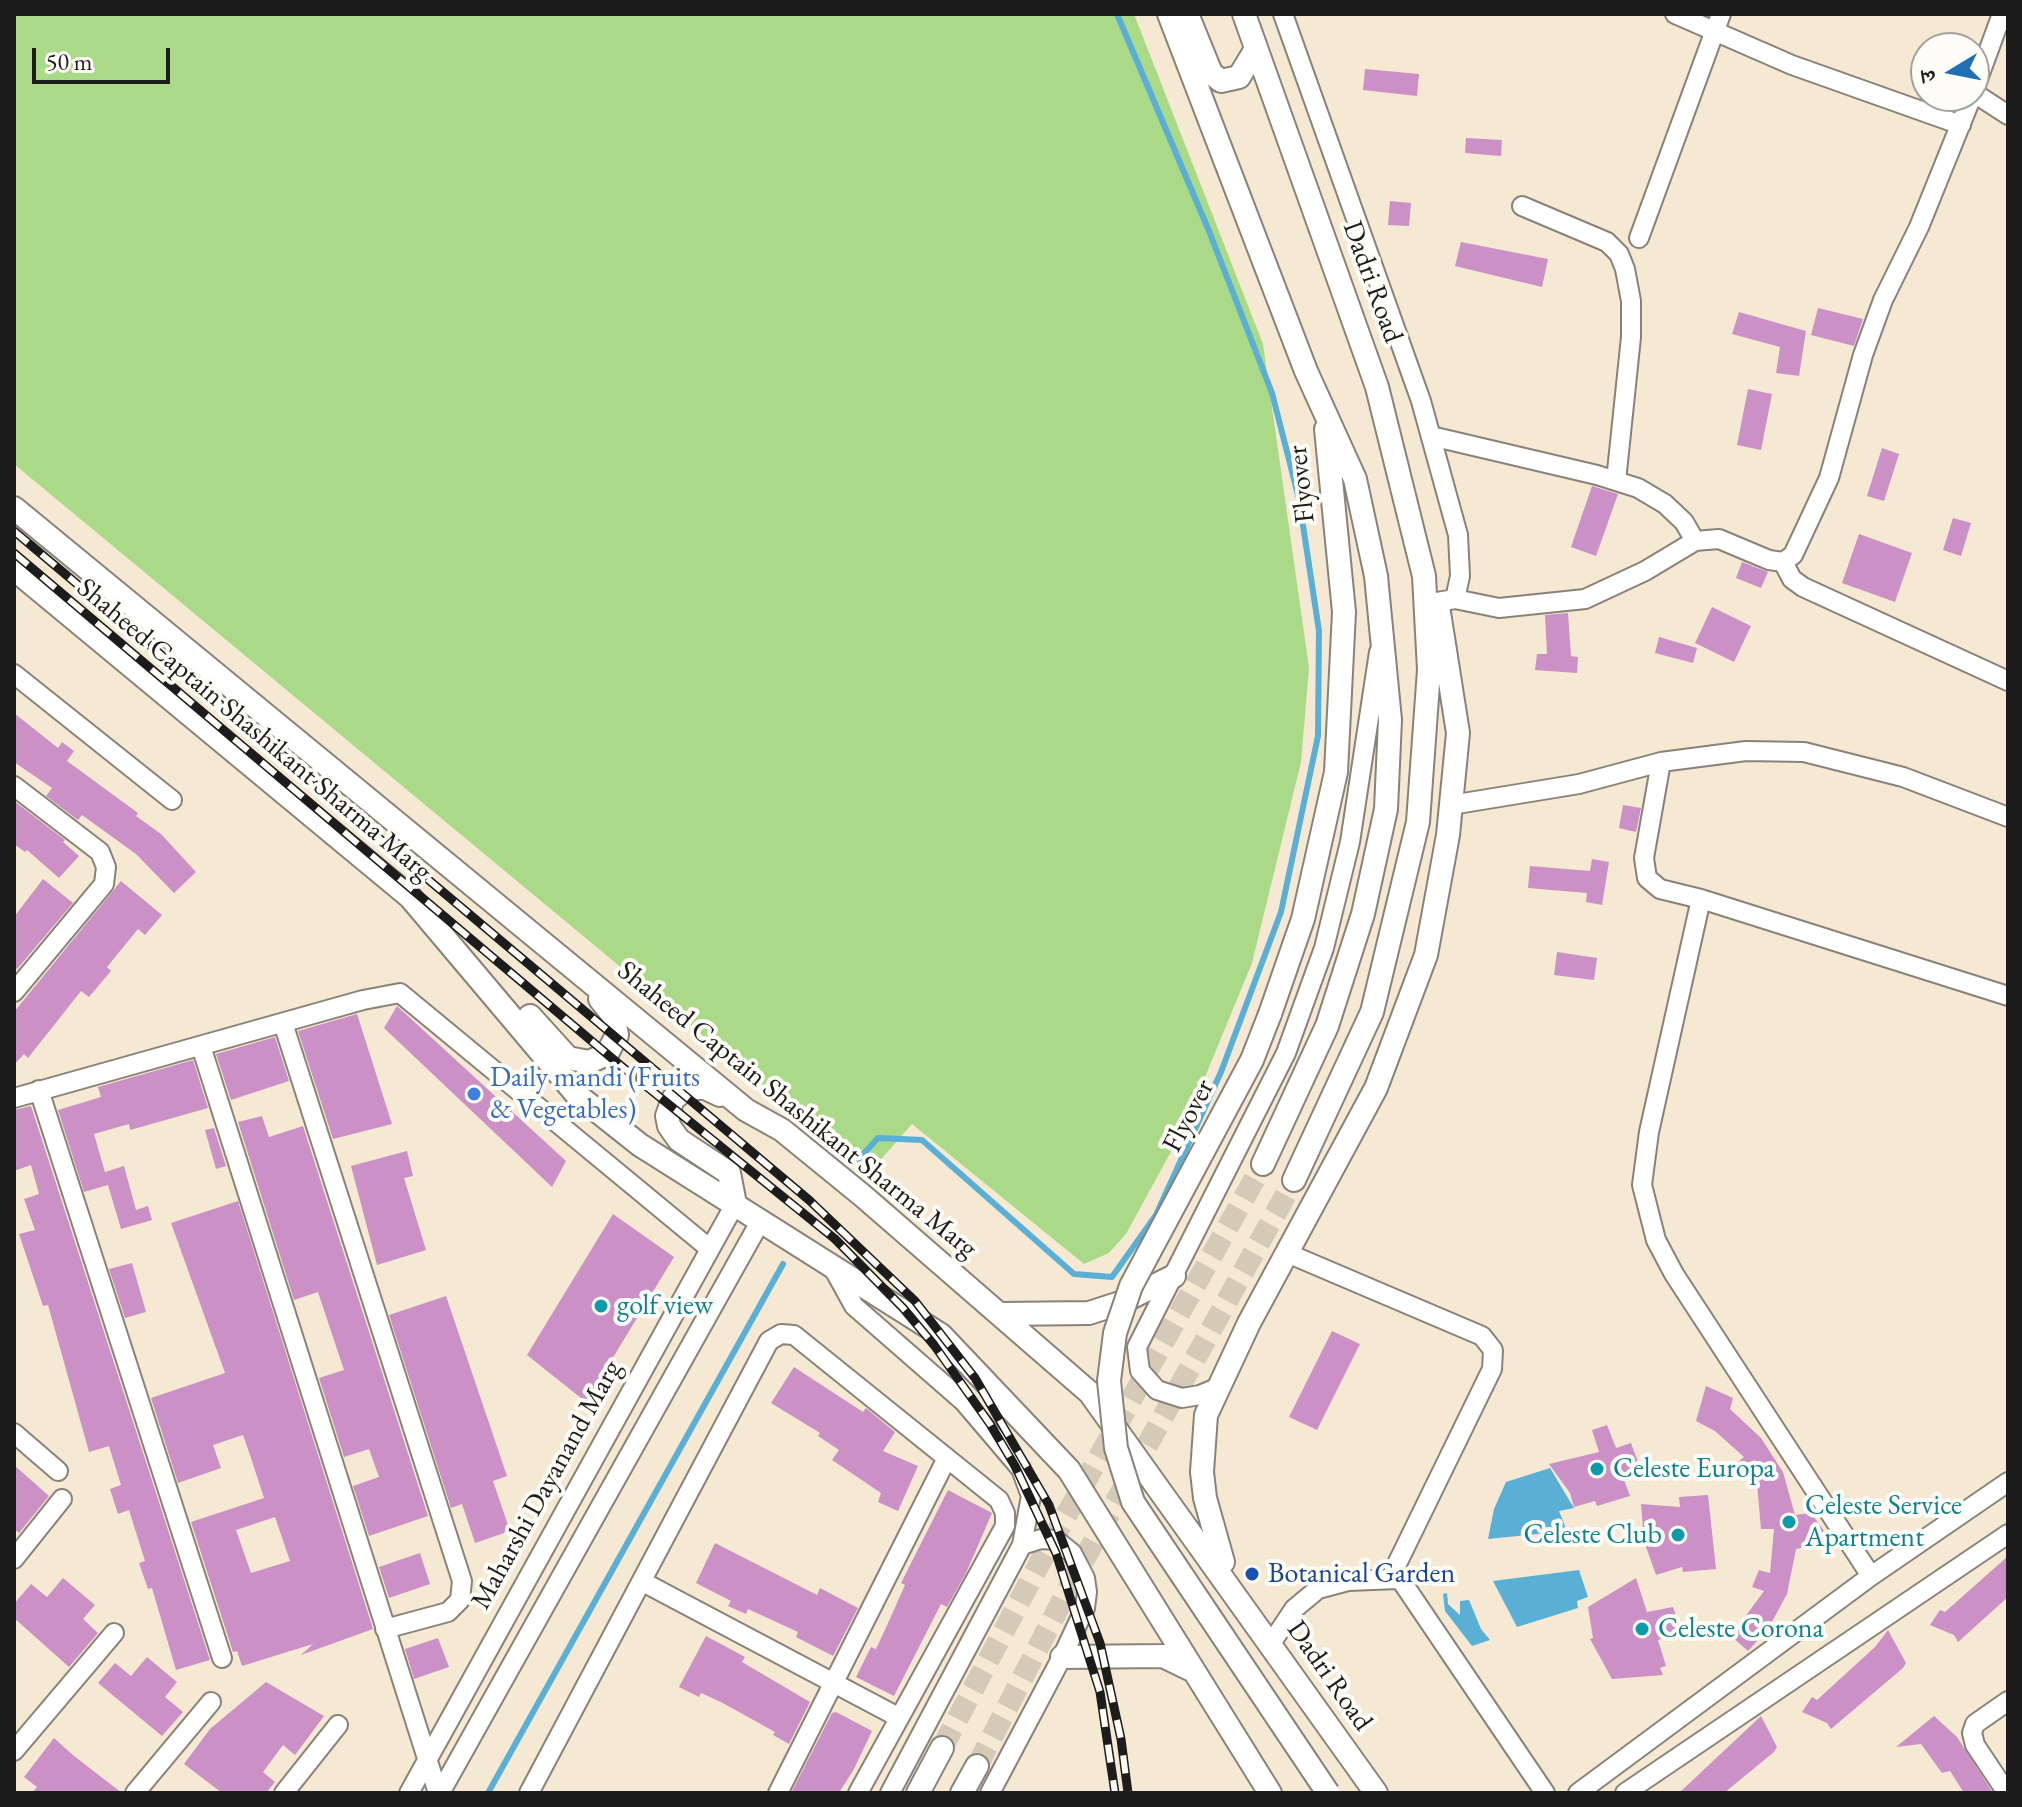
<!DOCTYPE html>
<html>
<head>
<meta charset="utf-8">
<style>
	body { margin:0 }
	#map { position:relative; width:2022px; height:1807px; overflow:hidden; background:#f6e9d3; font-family:"EB Garamond","Noto Serif Devanagari",serif }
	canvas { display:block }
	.frame { position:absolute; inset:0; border:16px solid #1c1c1c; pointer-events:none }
	.north { position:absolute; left:1910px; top:32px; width:80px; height:80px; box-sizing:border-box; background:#fdfcf7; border:2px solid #a3a29f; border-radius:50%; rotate:260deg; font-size:22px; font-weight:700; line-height:32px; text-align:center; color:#1c1c1c }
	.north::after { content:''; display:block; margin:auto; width:28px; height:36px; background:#1f6fb2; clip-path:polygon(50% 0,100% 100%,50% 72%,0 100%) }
	.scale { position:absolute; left:32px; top:48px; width:138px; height:36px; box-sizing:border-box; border:4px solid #1c1c1c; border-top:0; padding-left:10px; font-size:24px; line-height:28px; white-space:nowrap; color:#1c1c1c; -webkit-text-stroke:6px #fdfcf7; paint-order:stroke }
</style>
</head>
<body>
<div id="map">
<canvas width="2022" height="1807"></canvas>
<div class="frame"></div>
<div class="north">उ</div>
<div class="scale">50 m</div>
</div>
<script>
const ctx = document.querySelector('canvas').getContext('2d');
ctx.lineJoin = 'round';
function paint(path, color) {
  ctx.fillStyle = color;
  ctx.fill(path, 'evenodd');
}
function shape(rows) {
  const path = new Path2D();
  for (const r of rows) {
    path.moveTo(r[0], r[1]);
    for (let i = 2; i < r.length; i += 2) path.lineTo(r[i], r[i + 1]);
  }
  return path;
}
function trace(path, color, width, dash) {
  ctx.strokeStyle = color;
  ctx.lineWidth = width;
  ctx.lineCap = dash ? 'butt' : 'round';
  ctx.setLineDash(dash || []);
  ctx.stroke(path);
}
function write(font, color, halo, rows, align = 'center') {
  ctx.font = font + ' "EB Garamond",serif';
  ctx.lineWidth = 8;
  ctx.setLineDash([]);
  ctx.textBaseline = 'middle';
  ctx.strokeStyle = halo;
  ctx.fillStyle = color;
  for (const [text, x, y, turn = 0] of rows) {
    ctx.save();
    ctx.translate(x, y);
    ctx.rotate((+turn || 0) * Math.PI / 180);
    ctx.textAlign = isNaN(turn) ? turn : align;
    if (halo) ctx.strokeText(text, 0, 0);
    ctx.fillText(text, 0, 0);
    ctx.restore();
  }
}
const green = shape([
	[14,14,1134,14,1263,344,1309,668,1301,762,1252,963,1184,1128,1126,1234,1109,1253,1084,1264,912,1124,869,1173,14,464]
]);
const water = shape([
	[1550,1468,1574,1508,1559,1511,1567,1531,1488,1539,1494,1509,1506,1482],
	[1579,1570,1588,1597,1577,1601,1578,1608,1517,1627,1493,1581],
	[1447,1593,1448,1604,1460,1615,1460,1601,1469,1600,1481,1629,1490,1640,1472,1646,1445,1611,1443,1594]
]);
const stream = shape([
	[858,1160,878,1138,922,1140,1074,1274,1112,1277,1156,1215,1221,1072,1281,912,1318,736,1319,631,1299,499,1272,393,1209,231,1117,14],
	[488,1793,783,1264]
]);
const building = shape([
	[1365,69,1419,74,1417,96,1363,90],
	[1466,138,1502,140,1501,156,1465,153],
	[1390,201,1411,203,1409,226,1388,225],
	[1461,242,1548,259,1542,287,1455,266],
	[1818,308,1863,319,1854,346,1811,335],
	[1739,312,1806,331,1799,376,1776,373,1780,347,1732,334],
	[1748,389,1772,394,1761,450,1737,445],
	[1882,448,1899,454,1884,501,1867,496],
	[1592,486,1618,494,1596,556,1571,547],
	[1953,518,1971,523,1961,556,1943,550],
	[1859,534,1912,553,1895,602,1842,583],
	[1742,562,1768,572,1761,588,1736,578],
	[1712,607,1751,626,1734,662,1695,643],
	[1568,613,1571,656,1578,657,1577,673,1535,670,1537,654,1547,654,1545,615],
	[1659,637,1697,648,1693,663,1655,653],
	[14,713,58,748,62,742,74,751,67,761,138,813,136,816,161,834,196,872,174,893,136,854,82,815,78,820,46,796,52,788,14,762],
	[14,801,65,840,63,842,79,856,59,878,27,850,25,852,14,844],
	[1623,805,1641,808,1636,832,1619,828],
	[1592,859,1609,862,1602,905,1586,902,1587,893,1528,888,1530,866,1590,871],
	[43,879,73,903,17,969,14,966,14,917],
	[121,881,162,915,145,935,138,929,107,967,111,971,89,997,81,991,28,1058,24,1054,14,1065,14,1012],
	[1557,952,1597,958,1594,980,1554,975],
	[397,1006,566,1161,552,1187,384,1028],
	[357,1014,392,1124,333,1139,298,1031],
	[275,1037,289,1081,231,1100,216,1054],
	[193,1060,208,1108,130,1130,129,1124,94,1134,107,1179,105,1172,124,1166,136,1210,148,1206,152,1220,121,1229,108,1185,84,1192,58,1110,101,1097,98,1087],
	[31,1106,210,1660,176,1670,152,1588,148,1589,139,1563,145,1561,129,1510,118,1514,110,1489,121,1485,109,1446,89,1452,48,1305,43,1306,19,1234,35,1230,24,1199,39,1194,31,1165,14,1171,14,1110],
	[262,1116,269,1137,303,1126,428,1516,369,1536,353,1486,379,1477,369,1449,344,1457,319,1378,344,1370,318,1292,294,1300,238,1122],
	[214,1128,226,1166,216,1169,205,1130],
	[407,1151,413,1176,404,1178,426,1250,377,1265,351,1166],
	[238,1201,373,1629,301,1655,313,1644,242,1666,237,1651,233,1652,191,1522,264,1498,250,1455,243,1435,213,1445,221,1468,178,1483,151,1398,225,1373,171,1223],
	[275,1517,290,1561,251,1573,236,1530],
	[613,1214,674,1257,586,1402,527,1355],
	[132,1263,146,1312,125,1318,109,1269],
	[446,1296,507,1476,493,1481,510,1531,475,1543,462,1504,451,1508,389,1315],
	[1332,1331,1360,1344,1317,1430,1289,1417],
	[794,1367,863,1412,866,1408,895,1432,883,1451,918,1466,898,1511,878,1502,881,1493,832,1460,839,1450,818,1436,820,1433,771,1403],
	[1706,1386,1733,1398,1730,1409,1761,1438,1783,1472,1795,1515,1811,1513,1832,1542,1796,1549,1787,1594,1768,1629,1748,1651,1731,1636,1764,1591,1752,1587,1759,1570,1770,1573,1774,1529,1761,1529,1756,1472,1746,1477,1738,1462,1744,1457,1715,1431,1696,1421],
	[1607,1425,1616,1448,1631,1443,1642,1473,1624,1480,1630,1496,1597,1506,1595,1501,1574,1507,1570,1493,1549,1464,1599,1452,1592,1430],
	[14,1465,49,1496,19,1533,14,1529],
	[948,1490,992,1513,966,1573,947,1607,941,1604,894,1696,856,1677,871,1647,876,1649,889,1621,905,1585,901,1583],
	[1708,1495,1716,1569,1683,1572,1682,1567,1656,1575,1644,1541,1641,1504,1680,1507,1679,1497],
	[715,1543,817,1595,820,1588,858,1608,833,1656,796,1637,798,1632,748,1609,746,1614,728,1606,731,1601,696,1583],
	[420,1553,430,1584,389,1598,379,1567],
	[2008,1556,2008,1597,1958,1642,1954,1635,1930,1625,1940,1610,1945,1612],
	[63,1578,95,1605,83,1619,98,1633,69,1667,14,1618,14,1604,31,1584,47,1597],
	[1636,1578,1647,1612,1673,1607,1680,1628,1673,1630,1674,1635,1658,1640,1666,1666,1660,1668,1663,1675,1612,1679,1590,1639,1593,1638,1588,1607],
	[1888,1630,1906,1663,1903,1668,1831,1729,1827,1723,1802,1712,1812,1697,1817,1700,1875,1647],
	[706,1636,745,1657,742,1662,810,1702,789,1744,773,1735,775,1732,721,1702,701,1693,699,1697,679,1687],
	[438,1638,449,1667,414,1679,405,1649],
	[147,1657,177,1682,165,1697,183,1712,162,1736,98,1683,115,1663,131,1676],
	[266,1682,324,1716,295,1755,283,1745,263,1772,275,1782,266,1793,222,1793,184,1764,210,1729],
	[836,1712,872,1731,854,1769,839,1793,791,1793,832,1713],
	[1761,1716,1777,1747,1774,1752,1724,1793,1679,1793],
	[1934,1716,1957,1737,1993,1793,1964,1793,1950,1771,1942,1773,1921,1744,1896,1747],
	[54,1738,74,1756,122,1793,32,1793,37,1787,24,1777]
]);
const majorTunnel = shape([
	[942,1748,1043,1557,1263,1164],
	[977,1766,1077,1572,1294,1180]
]);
const minor = shape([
	[1283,14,1421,401,1458,535,1460,576,1455,599],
	[1675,14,1792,65,1961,125],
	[1974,90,2002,14],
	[1974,93,2008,115],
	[1522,206,1607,242,1619,254,1625,269,1631,301,1631,337,1616,481],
	[1639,238,1721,14],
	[1431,436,1597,475,1638,488,1665,504,1684,522,1695,541],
	[1783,562,1792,579,1803,587,2008,681],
	[1437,602,1455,599,1499,608,1585,599,1645,571,1695,541,1719,539,1769,560,1783,562,1793,555,1829,478,1863,355,1883,300,1919,227,1972,96],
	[14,674,172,800],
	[1661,762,1644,858,1647,878,1660,889,1701,899],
	[14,786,100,852,106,867,104,884,14,992],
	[1451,805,1579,784,1661,762,1746,751,1804,752,1903,777,2008,817],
	[283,1023,462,1581,460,1600,448,1612,385,1629],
	[201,1046,438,1793],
	[39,1090,222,1658],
	[14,1098,363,1000,400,993,710,1249],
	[1287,1253,1482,1336,1493,1350,1492,1369,1394,1570,1545,1793],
	[833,1268,854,1306,964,1402,1021,1469,1031,1496,1022,1545,890,1793],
	[1219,1387,1200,1395,1182,1398,1157,1390,1140,1371,1137,1347,1286,1053,1324,948,1350,842,1379,652],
	[14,1433,58,1471],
	[14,1559,62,1499],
	[1871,1576,1674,1274,1656,1240,1642,1185,1649,1132,1701,899,2008,996],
	[643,1582,898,1717],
	[1270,1645,1294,1609,1318,1589,1348,1581,1398,1579],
	[14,1751,114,1633],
	[135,1793,211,1702],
	[284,1793,338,1725],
	[409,1793,735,1204],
	[440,1793,760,1222],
	[529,1793,769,1341,781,1334,794,1335,999,1500,1005,1513,1005,1526,858,1793],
	[778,1793,947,1458],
	[990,1793,1062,1657,1085,1608,1087,1592,1085,1578,1072,1553,1056,1540,1041,1539,1022,1545],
	[1578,1793,1871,1576,2008,1482],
	[1625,1793,2008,1534],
	[2007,1793,1975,1745,1972,1733,1975,1724,2008,1701]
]);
const major = shape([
	[1169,14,1306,371,1355,479,1376,576,1390,720,1386,809,1363,914,1327,1026,1263,1164],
	[1187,14,1211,73,1221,81,1239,77,1256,49],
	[1244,14,1377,387,1424,576,1429,670,1418,822,1372,1012,1294,1180],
	[14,508,746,1110,782,1130,863,1196,1090,1393,1376,1793],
	[14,569,410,897,577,1095,640,1145,941,1335,1069,1470,1270,1793],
	[1270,1014,1303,919,1336,772,1344,612,1326,429],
	[530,1016,568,1058,589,1062,607,1054,617,1035,613,1015,600,999],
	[720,1095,705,1088,687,1088,673,1099,667,1116,669,1126,679,1140,729,1173,735,1204],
	[1000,1314,1089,1313,1120,1303,1174,1276],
	[1223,1562,1205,1498,1202,1472,1206,1415,1249,1323,1376,1088,1426,955,1448,835,1458,733,1438,606],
	[1062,1657,1163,1656,1194,1671],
	[918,1793,942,1748],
	[962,1793,977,1766]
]);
const rail = shape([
	[14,531,809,1200,915,1301,975,1378,1049,1505,1100,1643,1121,1739,1128,1793],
	[14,553,620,1065,835,1239,903,1308,934,1345,990,1424,1015,1466,1056,1553,1100,1692,1115,1793]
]);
const majorBridge = shape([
	[1270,1014,1252,1060,1131,1286,1115,1333,1109,1381,1116,1448,1133,1502,1328,1793]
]);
const markers = [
	[474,1094,8,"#3f7fe0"],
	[601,1306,8,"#0f9aa8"],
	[1597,1469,8,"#0f9aa8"],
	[1789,1522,8,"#0f9aa8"],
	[1678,1535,8,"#0f9aa8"],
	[1252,1574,8,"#1a4fb4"],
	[1642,1629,8,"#0f9aa8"]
];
const streetNames = [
	["Dadri Road",1372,282,70],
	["Flyover",1302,484,-96],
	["Shaheed Captain Shashikant Sharma Marg",254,730,40],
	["Shaheed Captain Shashikant Sharma Marg",797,1110,39],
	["Flyover",1189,1116,-62],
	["Maharshi Dayanand Marg",547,1485,-61],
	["Dadri Road",1329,1676,55]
];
const shopNames = [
	["Daily mandi (Fruits",490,1078],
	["& Vegetables)",490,1110]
];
const cultureNames = [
	["golf view",617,1306],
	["Celeste Europa",1613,1469],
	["Celeste Service",1805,1506],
	["Apartment",1805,1538],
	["Celeste Club",1662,1535,"right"],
	["Celeste Corona",1658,1629]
];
const transitNames = [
	["Botanical Garden",1268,1574]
];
paint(green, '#aad987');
paint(water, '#59afd5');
trace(stream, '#59afd5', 6);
paint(building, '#cb90c5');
trace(majorTunnel, '#d5cab8', 22, [22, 11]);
trace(minor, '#898278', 22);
trace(major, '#898278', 26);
trace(minor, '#fff', 18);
trace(major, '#fff', 22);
trace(rail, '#1c1c1c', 9);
trace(rail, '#fdfcf7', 6, [18]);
trace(majorBridge, '#898278', 26, []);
trace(majorBridge, '#fff', 22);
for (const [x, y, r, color] of markers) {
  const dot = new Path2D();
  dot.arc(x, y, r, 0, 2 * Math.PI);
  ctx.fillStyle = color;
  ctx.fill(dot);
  trace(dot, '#fdfcf7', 3);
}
write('28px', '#1c1c1c', '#fdfcf7', streetNames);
write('28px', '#366cbe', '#fdfcf7', shopNames, 'left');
write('28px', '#0d838f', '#fdfcf7', cultureNames, 'left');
write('28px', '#164399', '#fdfcf7', transitNames, 'left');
</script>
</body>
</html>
